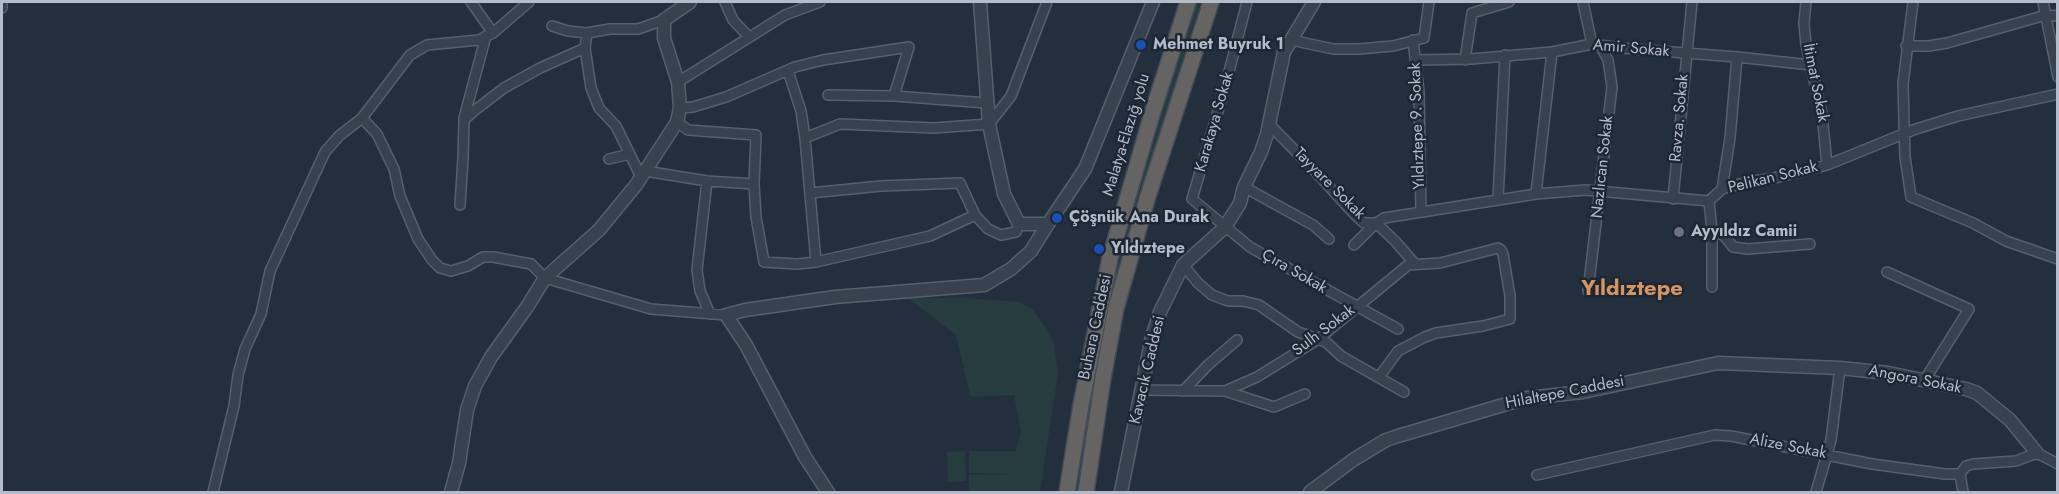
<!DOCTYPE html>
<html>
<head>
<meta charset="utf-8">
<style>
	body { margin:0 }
	#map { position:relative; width:2059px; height:494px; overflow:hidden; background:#242f3e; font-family:Jost,sans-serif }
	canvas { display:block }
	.frame { position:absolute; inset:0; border:3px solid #b4bcc9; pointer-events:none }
</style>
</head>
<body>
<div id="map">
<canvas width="2059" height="494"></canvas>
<div class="frame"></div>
</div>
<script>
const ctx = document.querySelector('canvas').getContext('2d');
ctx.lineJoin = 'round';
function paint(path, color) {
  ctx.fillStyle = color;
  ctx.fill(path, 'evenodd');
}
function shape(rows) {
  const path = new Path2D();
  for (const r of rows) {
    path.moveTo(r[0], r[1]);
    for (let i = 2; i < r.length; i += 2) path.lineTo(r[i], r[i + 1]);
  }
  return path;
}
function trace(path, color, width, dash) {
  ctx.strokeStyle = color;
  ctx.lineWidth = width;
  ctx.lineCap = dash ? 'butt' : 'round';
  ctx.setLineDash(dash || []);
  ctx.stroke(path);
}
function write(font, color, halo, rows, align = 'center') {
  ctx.font = font + ' Jost,sans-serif';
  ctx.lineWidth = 5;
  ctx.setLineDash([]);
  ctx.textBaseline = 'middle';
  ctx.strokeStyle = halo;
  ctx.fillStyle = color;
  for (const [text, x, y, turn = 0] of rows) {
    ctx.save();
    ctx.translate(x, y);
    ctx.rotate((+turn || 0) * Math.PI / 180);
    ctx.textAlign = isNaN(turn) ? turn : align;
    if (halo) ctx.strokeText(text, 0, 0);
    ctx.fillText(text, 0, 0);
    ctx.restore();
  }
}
const green = shape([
	[1196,2,1201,2,1134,216,1119,271,1080,492,1073,492,1088,402,1113,270],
	[908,298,966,298,1020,302,1033,310,1047,329,1054,345,1058,373,1040,492,969,492,969,475,1013,474,969,473,969,451,1016,451,1021,431,1014,395,972,397,970,395,956,335],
	[965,451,966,481,948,482,947,452]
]);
const minor = shape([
	[471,2,493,33],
	[529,2,493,33,479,40,427,45,410,55,362,118,377,134,394,169,400,196,418,239,432,260,440,268,451,271,468,266,483,257,493,257,531,264,545,278,651,309,726,315],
	[725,2,733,20,749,37],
	[1247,2,1224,91,1192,199,1250,247,1398,329],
	[1583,2,1592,44],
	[1806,2,1804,23,1806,45,1822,114,1827,165],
	[1913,2,1903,84,1905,157,1911,197,1973,223,2006,241,2058,259],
	[2043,2,2058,77],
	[2,8,2,2],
	[552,26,568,31,587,33],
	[1291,40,1333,49,1359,49,1393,46,1424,38,1429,2],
	[1413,40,1419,92,1421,212],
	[1906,46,1929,46,1947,43,2046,15,2058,16],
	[585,48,591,88,599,108,616,126,641,177],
	[1416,60,1471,59,1552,52,1592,44,1621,48,1737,57,1811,65],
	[1465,60,1472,13,1509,2],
	[788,71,801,111,805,138,840,124,934,128,989,124,1011,96,1047,2],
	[678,82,785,15,820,2],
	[828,95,894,96],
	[680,108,693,107,726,97,795,67,823,60,909,47,894,96,987,103],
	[464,118,486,36],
	[677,122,688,130,756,135,754,184,756,217,764,262,797,264,816,262,805,138],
	[1269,124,1312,168,1356,216,1364,223,1376,223,1395,241,1415,264],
	[609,159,630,154],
	[645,171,707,181,754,184],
	[707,181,697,270,700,291,710,314],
	[1244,187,1313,225,1329,239],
	[1722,189,1730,138,1737,57],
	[810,193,881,186,960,183,975,215],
	[1536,194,1552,52],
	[1673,199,1692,2],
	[1498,200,1505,55],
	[1709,201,1712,231,1720,233,1726,238,1733,247,1748,249,1810,244],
	[460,205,463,158,464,120,474,111,504,88,540,68,585,48,587,33,610,29,638,29,664,20],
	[1712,231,1712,287],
	[1354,245,1376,223,1384,218,1536,194,1586,190,1709,201,1722,189,1743,183,1779,177,1827,165,1913,130,1958,116,2058,94],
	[816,262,930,236,975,215,988,229,1001,235,1016,232,1019,224],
	[1183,265,1198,283,1212,295,1228,301,1243,301,1259,305,1298,332,1326,342,1341,356,1404,392],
	[1887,272,1969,309,1924,381],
	[1588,291,1612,87,1608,60,1600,45],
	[1142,390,1225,391,1257,377,1317,340,1408,265,1440,263,1498,248,1501,250,1503,254,1510,296,1510,319,1483,326,1436,333,1425,337,1398,351,1379,377],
	[1183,391,1208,365,1237,340],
	[1225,391,1274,407,1305,394],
	[1960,474,1963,492],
	[1537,475,1715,435,1731,436,1872,464,1945,474,1960,474,1966,466,1973,464,2016,461,2037,453,2058,464],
	[213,492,234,406,238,375,245,349,261,314,270,271,325,152,339,136,362,118],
	[1816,492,1831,440,1840,368]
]);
const tertiary = shape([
	[980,2,989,124,1004,194,1019,224,1048,224,1085,169,1153,2],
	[451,492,459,463,467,410,475,386,491,357,527,307,545,278,599,230,636,185,677,122,680,108,678,82,664,38,664,20,690,2],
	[828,492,805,457,746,345,726,315,745,310,835,297,984,285,1011,269,1031,251,1048,224],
	[1121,492,1152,337,1160,312,1183,265,1225,227,1240,203,1244,187,1261,152,1267,134,1284,52,1314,2],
	[1310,492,1353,460,1386,440,1398,436,1527,398,1583,392,1718,363,1840,368,1888,373,1966,389,1977,393,2010,420,2037,453]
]);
const trunk = shape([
	[1067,492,1081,405,1110,258,1152,114,1188,2],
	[1086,492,1103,378,1116,308,1148,196,1211,2]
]);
const markers = [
	[1141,45,6,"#1a4fb4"],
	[1057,218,6,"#1a4fb4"],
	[1679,232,6,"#6b7280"],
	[1099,249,6,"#1a4fb4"]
];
const poiNames = [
	["Mehmet Buyruk 1",1153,45],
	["Çöşnük Ana Durak",1069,218],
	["Ayyıldız Camii",1691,232],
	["Yıldıztepe",1111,249]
];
const streetNames = [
	["Amir Sokak",1631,49,5],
	["İtimat Sokak",1815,83,79],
	["Ravza. Sokak",1680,118,-85],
	["Karakaya Sokak",1215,122,-74],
	["Yıldıztepe 9. Sokak",1418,126,-92],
	["Malatya-Elazığ yolu",1127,135,-73],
	["Nazlıcan Sokak",1603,167,-84],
	["Pelikan Sokak",1773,178,-14],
	["Tayyare Sokak",1329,184,45],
	["Çıra Sokak",1294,272,30],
	["Buhara Caddesi",1096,327,-78],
	["Sulh Sokak",1324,331,-37],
	["Kavacık Caddesi",1148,370,-77],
	["Angora Sokak",1915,380,11],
	["Hilaltepe Caddesi",1565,393,-11],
	["Alize Sokak",1788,447,11]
];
const districtNames = [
	["Yıldıztepe",1632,290]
];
paint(green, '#263c3f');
trace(minor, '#565f6c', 12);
trace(tertiary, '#565f6c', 15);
trace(trunk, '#434c59', 18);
trace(minor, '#38414e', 9);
trace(tertiary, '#38414e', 12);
trace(trunk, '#656462', 15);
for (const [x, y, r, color] of markers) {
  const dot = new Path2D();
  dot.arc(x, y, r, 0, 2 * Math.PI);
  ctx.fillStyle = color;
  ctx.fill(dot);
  trace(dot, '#1d2633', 2);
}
write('bold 16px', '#b4bcc9', '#1d2633', poiNames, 'left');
write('16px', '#b4bcc9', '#1d2633', streetNames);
write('bold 22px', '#d59563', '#1d2633', districtNames);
</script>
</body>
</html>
